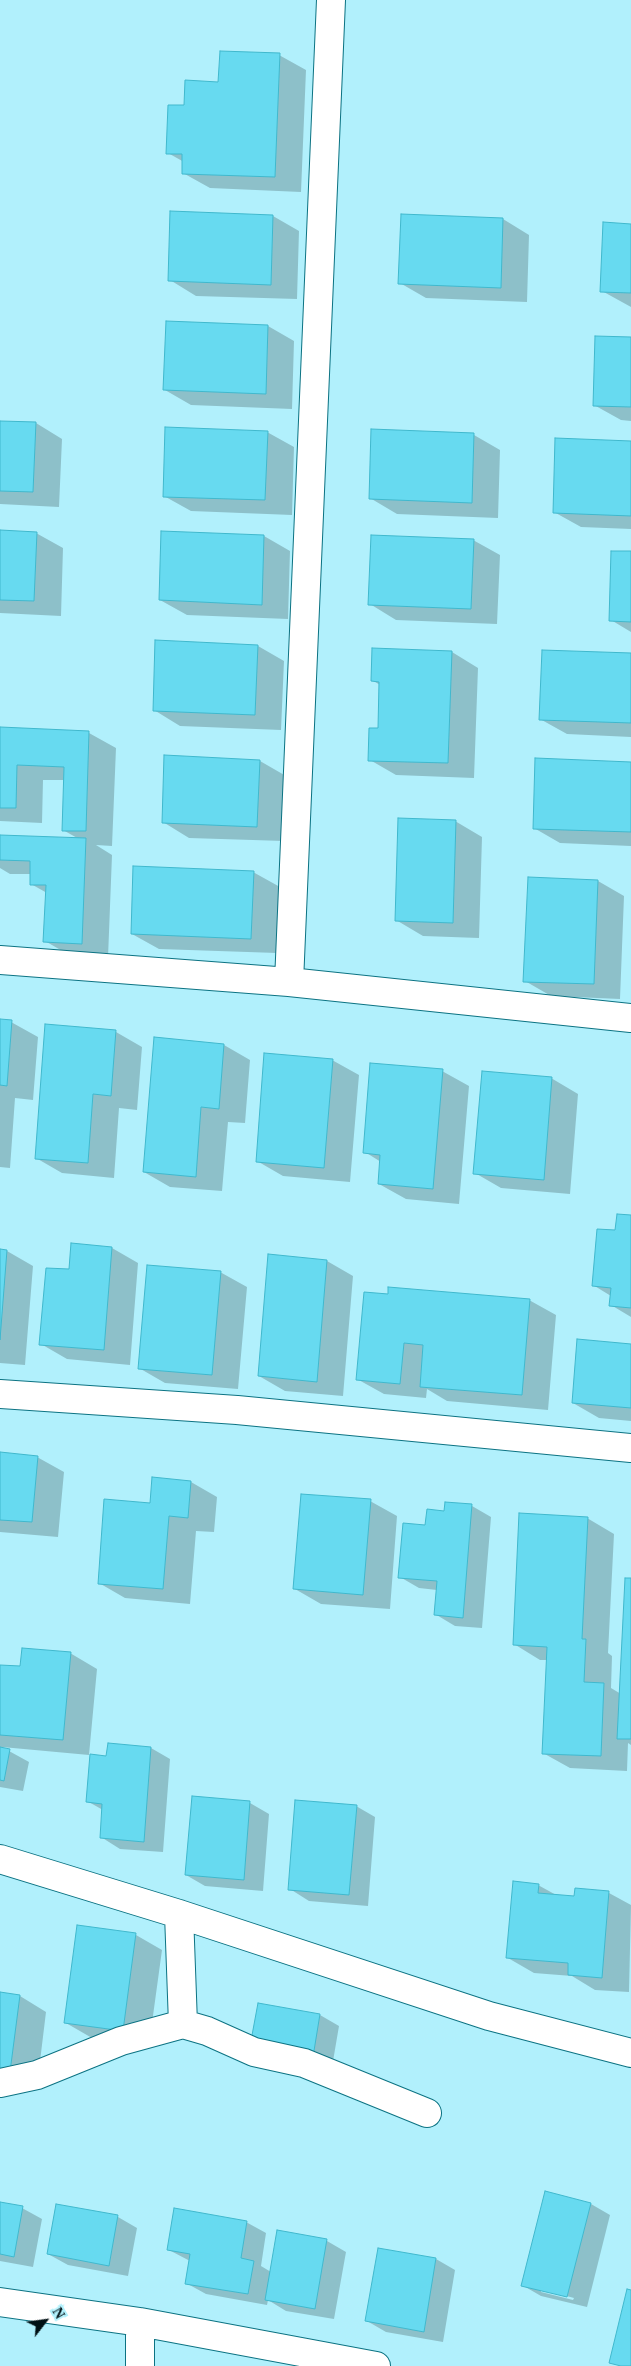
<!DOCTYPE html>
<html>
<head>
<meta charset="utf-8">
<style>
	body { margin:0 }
	#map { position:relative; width:631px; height:2366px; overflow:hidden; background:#b1f0fc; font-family:"Times New Roman",serif }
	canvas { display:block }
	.north { position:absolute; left:20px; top:2296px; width:50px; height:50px; -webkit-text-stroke:4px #b1f0fc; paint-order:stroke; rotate:60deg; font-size:14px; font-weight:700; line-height:20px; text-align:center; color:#001014 }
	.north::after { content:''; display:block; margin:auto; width:18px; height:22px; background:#001014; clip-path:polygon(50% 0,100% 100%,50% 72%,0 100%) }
</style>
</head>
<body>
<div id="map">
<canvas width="631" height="2366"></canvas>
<div class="north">N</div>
</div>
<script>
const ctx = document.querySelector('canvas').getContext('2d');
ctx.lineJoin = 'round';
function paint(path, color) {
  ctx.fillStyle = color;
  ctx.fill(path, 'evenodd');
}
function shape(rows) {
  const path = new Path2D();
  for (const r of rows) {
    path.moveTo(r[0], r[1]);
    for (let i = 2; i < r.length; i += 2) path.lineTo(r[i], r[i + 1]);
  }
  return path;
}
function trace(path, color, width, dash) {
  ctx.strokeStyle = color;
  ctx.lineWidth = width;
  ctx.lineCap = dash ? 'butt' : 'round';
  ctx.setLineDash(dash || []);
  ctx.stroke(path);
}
const shadow = shape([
	[279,55,306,70,301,192,210,188,183,173,184,162,168,153,186,107,220,83],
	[273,216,299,231,297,299,196,296,170,280],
	[503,219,529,235,527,302,426,298,400,283],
	[631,225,631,307,602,291],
	[167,322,268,326,294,341,292,409,191,405,165,390],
	[631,338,631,421,621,420,594,405],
	[0,422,36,423,62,439,59,507,0,504],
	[267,432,294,447,292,515,191,511,164,496],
	[474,435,500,450,498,518,397,514,370,498],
	[631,442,631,529,581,527,554,512],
	[0,532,36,533,63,548,61,616,0,613],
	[264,536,290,551,288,619,187,615,160,600],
	[473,540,500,555,497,624,396,620,370,604],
	[631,553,631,632,611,620],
	[258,646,284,661,281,730,180,726,154,710],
	[452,652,478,668,474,778,396,775,370,760,379,729,380,685,372,680],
	[631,654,631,737,567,734,540,719],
	[0,729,89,733,116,748,112,846,96,845,112,855,108,958,71,956,45,941,47,893,31,884,31,874,10,874,0,868,0,836,79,839,63,830,65,780,43,780,42,823,0,821],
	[260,761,286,776,284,841,189,838,163,822],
	[631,763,631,846,560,843,534,828],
	[455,821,482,837,479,938,423,936,396,920],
	[253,872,280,887,277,953,159,949,132,934],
	[598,881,624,896,620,999,551,996,525,981],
	[0,1021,11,1022,38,1037,33,1100,15,1098,10,1168,0,1167],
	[47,1025,116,1032,142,1047,137,1110,119,1108,114,1178,62,1173,36,1158],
	[155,1039,224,1045,250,1060,245,1123,228,1122,222,1191,170,1187,144,1172],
	[332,1060,359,1075,350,1182,283,1176,257,1161],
	[442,1071,469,1086,459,1204,406,1199,379,1184,381,1162,365,1152],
	[551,1078,578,1094,570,1194,501,1188,475,1173],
	[631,1216,631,1317,611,1305,611,1296,593,1285],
	[112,1248,138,1263,130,1365,67,1359,41,1344,70,1271],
	[0,1250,7,1251,33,1266,25,1365,0,1363],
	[327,1261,353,1276,343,1396,285,1391,259,1376],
	[220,1272,247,1287,238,1389,165,1383,139,1368],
	[365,1293,529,1300,556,1315,548,1410,447,1401,427,1389,426,1398,384,1394,357,1379],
	[631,1345,631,1421,599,1418,573,1403],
	[0,1454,37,1457,64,1472,58,1537,0,1532],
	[153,1478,191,1482,217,1497,214,1532,196,1531,190,1604,125,1598,99,1583,151,1504],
	[370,1501,397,1516,390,1609,321,1604,295,1589],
	[472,1506,491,1517,482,1628,455,1626,435,1614,437,1590,419,1588,400,1577,426,1526,445,1513],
	[587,1518,614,1534,608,1653,612,1656,611,1688,621,1694,631,1579,631,1745,628,1743,627,1771,570,1768,543,1753,548,1660,540,1660,514,1644],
	[70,1653,97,1669,89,1755,2,1747,2,1749,9,1751,29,1762,23,1791,0,1787,0,1666,21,1668],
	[151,1748,170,1759,163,1852,120,1849,101,1837,103,1810,87,1801,108,1757],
	[193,1798,250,1803,269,1814,263,1891,205,1886,186,1875],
	[356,1806,375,1817,368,1906,309,1901,290,1889],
	[538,1885,558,1896,575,1897,576,1890,609,1893,631,1905,629,1992,595,1990,572,1976,534,1973,508,1958],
	[136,1935,162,1950,149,2045,92,2038,66,2023],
	[0,1994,20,1996,46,2012,37,2086,0,2081],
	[320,2015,339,2026,332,2067,271,2056],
	[0,2204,22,2208,42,2219,33,2267,0,2261],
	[591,2204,610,2215,587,2307,541,2296,522,2285],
	[541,2289,574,2298,573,2300,541,2292],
	[118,2217,137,2228,128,2276,68,2265,48,2254],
	[246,2222,266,2233,261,2266,271,2272,278,2232,327,2241,346,2252,334,2319,286,2311,268,2300,267,2305,206,2294,186,2283,190,2261,169,2250],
	[436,2259,455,2270,443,2342,386,2332,367,2321]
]);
const building = shape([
	[220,51,280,53,275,177,182,174,182,154,166,154,168,105,184,105,185,80,218,82,220,51],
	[170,211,273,215,271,285,168,281,170,211],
	[401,214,503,218,501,288,398,284,401,214],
	[603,222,631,224,631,293,600,292,603,222],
	[166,321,268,325,266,394,163,390,166,321],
	[595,336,631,337,631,407,593,406,595,336],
	[0,421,36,422,33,492,0,491,0,421],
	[165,427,268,431,265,500,163,497,165,427],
	[371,429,474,433,472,503,369,499,371,429],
	[555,438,631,441,631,516,553,513,555,438],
	[0,530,37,532,34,601,0,600,0,530],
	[161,531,264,535,262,605,159,600,161,531],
	[371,535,474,539,471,609,368,605,371,535],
	[611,551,631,551,631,622,609,621,611,551],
	[155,640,258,645,255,715,153,711,155,640],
	[372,648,452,651,448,763,368,761,369,728,378,728,379,682,371,681,372,648],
	[542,650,631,653,631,723,539,720,542,650],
	[0,727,89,731,86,831,62,831,64,767,17,765,16,808,0,808,0,727],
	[164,755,260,760,257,827,162,823,164,755],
	[535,758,631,762,631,832,533,829,535,758],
	[398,818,456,820,453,923,395,921,398,818],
	[0,835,86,838,82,944,43,942,46,885,30,885,30,861,0,860,0,835],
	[133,866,254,871,251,939,131,934,133,866],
	[528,877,598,880,594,984,523,982,528,877],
	[0,1019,12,1020,7,1086,0,1085,0,1019],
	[45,1024,116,1030,111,1096,93,1094,88,1163,35,1159,45,1024],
	[154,1037,224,1044,219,1109,201,1107,196,1177,143,1172,154,1037],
	[264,1053,333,1059,324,1168,256,1162,264,1053],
	[370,1063,443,1069,433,1189,378,1184,380,1155,363,1153,370,1063],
	[482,1071,552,1077,544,1180,473,1174,482,1071],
	[617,1214,631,1215,631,1308,609,1306,611,1288,592,1286,597,1229,615,1230,617,1214],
	[71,1243,112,1247,104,1350,39,1345,46,1268,69,1269,71,1243],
	[0,1249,7,1250,0,1340,0,1249],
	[268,1254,327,1260,317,1382,258,1376,268,1254],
	[147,1265,221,1271,212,1375,138,1369,147,1265],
	[388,1287,530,1299,522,1395,420,1387,423,1345,404,1343,400,1384,356,1380,364,1292,388,1294,388,1287],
	[577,1339,631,1344,631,1408,572,1403,577,1339],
	[0,1452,38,1456,32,1522,0,1520,0,1452],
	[152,1477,191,1481,188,1518,169,1516,163,1589,98,1584,104,1499,150,1503,152,1477],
	[301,1494,371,1499,363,1595,293,1589,301,1494],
	[445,1502,472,1504,463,1618,434,1615,437,1581,398,1578,403,1523,425,1525,427,1509,444,1511,445,1502],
	[519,1513,588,1517,582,1639,586,1639,584,1682,604,1683,601,1756,542,1754,547,1647,513,1645,519,1513],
	[625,1578,631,1578,631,1739,617,1739,625,1578],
	[22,1648,71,1652,63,1740,0,1735,0,1665,20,1666,22,1648],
	[108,1743,151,1747,144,1842,100,1838,102,1804,86,1802,90,1754,106,1756,108,1743],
	[0,1747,10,1749,4,1781,0,1780,0,1747],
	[192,1796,250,1801,244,1880,185,1875,192,1796],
	[295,1800,357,1805,349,1895,288,1890,295,1800],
	[513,1881,539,1884,538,1893,574,1896,575,1888,609,1891,602,1978,568,1975,568,1963,506,1958,513,1881],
	[77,1925,136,1933,123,2031,64,2023,77,1925],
	[0,1992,20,1995,10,2072,0,2070,0,1992],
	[258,2003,320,2014,313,2057,250,2046,258,2003],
	[545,2191,591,2203,567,2297,521,2286,545,2191],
	[0,2202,23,2206,14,2257,0,2254,0,2202],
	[56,2204,118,2215,109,2266,47,2254,56,2204],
	[174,2208,247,2221,241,2258,254,2261,248,2294,185,2284,190,2254,167,2250,174,2208],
	[277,2230,327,2239,315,2309,265,2300,277,2230],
	[378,2248,436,2258,424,2332,365,2321,378,2248],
	[627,2289,631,2290,631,2366,621,2366,609,2363,627,2289]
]);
const minor = shape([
	[0,960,289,982,631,1018],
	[289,982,331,0],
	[0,1394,237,1410,631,1448],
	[0,1859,179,1914,489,2016,631,2053],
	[179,1914,183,2024],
	[0,2083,37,2075,121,2041,183,2024,207,2031,254,2052,304,2063,427,2113],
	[0,2302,140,2322,376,2366],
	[140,2366,140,2322]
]);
paint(shadow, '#0003');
paint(building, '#67daf0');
trace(building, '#40b8cd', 1);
trace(minor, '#0c7383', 30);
trace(minor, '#fff', 28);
</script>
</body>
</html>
